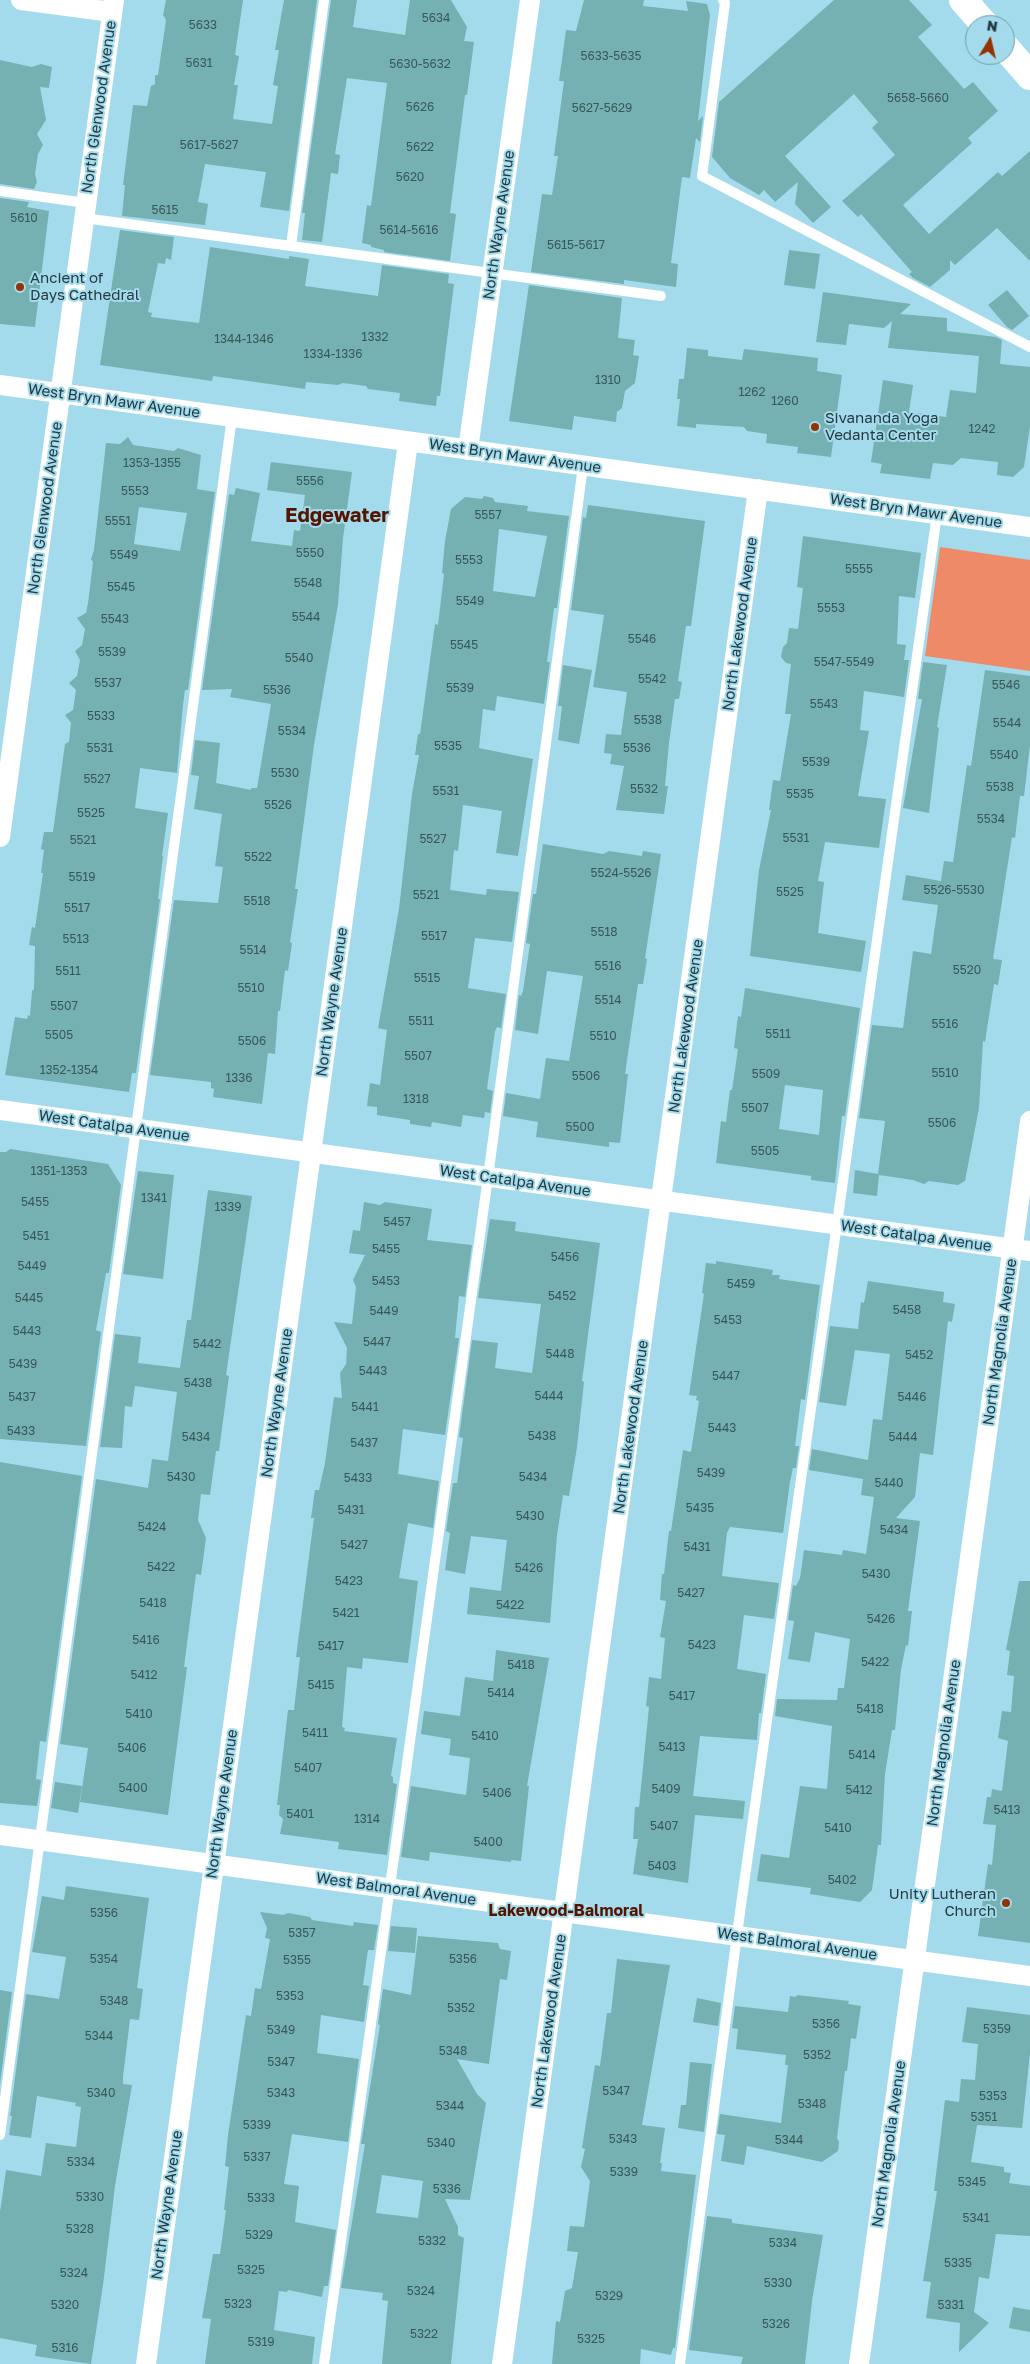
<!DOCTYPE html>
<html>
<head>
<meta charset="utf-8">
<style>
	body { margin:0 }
	#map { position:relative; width:1030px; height:2364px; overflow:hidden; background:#a4dbec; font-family:"Golos Text",sans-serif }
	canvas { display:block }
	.north { position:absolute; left:965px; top:15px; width:50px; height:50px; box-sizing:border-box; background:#a4dbec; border:1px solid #709ba7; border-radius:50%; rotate:9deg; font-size:14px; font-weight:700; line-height:20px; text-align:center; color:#233a40 }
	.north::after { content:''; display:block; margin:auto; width:18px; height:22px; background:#963103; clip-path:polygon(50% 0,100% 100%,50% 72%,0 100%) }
</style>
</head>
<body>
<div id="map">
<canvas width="1030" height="2364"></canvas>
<div class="north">N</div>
</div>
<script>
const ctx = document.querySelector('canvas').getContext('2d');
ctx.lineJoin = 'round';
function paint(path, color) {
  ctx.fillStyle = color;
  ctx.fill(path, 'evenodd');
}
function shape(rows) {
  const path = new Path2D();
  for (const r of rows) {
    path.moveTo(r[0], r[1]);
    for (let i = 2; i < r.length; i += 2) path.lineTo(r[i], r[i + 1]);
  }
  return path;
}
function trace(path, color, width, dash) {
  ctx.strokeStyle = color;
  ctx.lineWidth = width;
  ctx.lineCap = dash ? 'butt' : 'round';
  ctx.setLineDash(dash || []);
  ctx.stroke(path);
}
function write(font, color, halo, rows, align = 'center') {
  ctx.font = font + ' "Golos Text",sans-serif';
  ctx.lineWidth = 4;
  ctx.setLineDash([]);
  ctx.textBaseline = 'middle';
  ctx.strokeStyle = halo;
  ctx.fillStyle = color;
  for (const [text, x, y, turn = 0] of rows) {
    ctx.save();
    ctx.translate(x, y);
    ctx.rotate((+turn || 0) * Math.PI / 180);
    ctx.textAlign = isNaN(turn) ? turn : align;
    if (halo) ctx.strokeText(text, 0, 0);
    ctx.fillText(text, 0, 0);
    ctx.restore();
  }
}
const green = shape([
	[940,547,1030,560,1030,671,925,656]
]);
const building = shape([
	[166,0,243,0,235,55,239,56,234,85,238,85,233,119,272,124,278,86,273,85,279,50,275,50,284,0,317,0,289,211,260,207,266,172,205,164,198,202,208,204,205,225,122,216,125,185,123,185,133,105,147,106,151,86,155,84,155,75,158,75,166,20,163,15],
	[331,0,357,0,353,27,405,35,410,0,451,0,467,27,464,41,474,42,467,95,465,95,450,213,456,214,450,261,384,252,384,250,371,247,371,245,362,243,367,205,371,206,387,83,347,78,335,154,340,155,338,174,331,173,322,242,302,240,305,213,302,213],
	[584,0,644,0,643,6,688,11,686,1,707,4,710,15,698,121,703,116,700,142,696,138,690,178,682,177,671,263,678,264,676,287,624,280,624,284,531,272,542,194,552,195,558,156,554,156,564,81,559,81,566,30,576,31],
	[834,0,909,0,932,25,918,37,964,89,973,82,998,111,968,138,972,143,903,205,929,234,998,172,1002,176,1030,151,1030,261,997,228,955,265,950,260,950,270,930,287,913,278,909,274,912,272,861,214,858,217,842,201,895,155,872,128,878,122,854,94,785,156,831,207,813,223,795,204,798,182,775,202,764,190,759,195,730,178,712,157,719,102],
	[0,60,32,67,41,64,52,67,49,88,40,87,46,120,37,134,43,145,38,154,35,174,37,182,34,189,0,184],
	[0,198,29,202,27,207,49,211,35,327,0,324],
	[120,230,174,237,171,260,166,258,165,264,158,263,148,312,152,313,151,317,199,323,210,247,289,259,289,256,309,259,305,286,378,296,382,265,449,274,448,283,454,284,440,396,437,396,436,406,399,401,400,393,368,389,366,386,343,383,338,385,306,382,305,389,213,376,212,381,100,365],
	[789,250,820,254,815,289,784,285],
	[529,285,622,298,618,338,635,340,633,355,639,356,635,383,625,391,622,408,617,412,616,422,574,416,572,430,509,421],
	[1007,290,1029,316,1012,330,1007,327,988,305],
	[823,292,911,304,900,314,947,318,947,331,996,337,1002,340,1000,364,1030,367,1030,426,1024,467,1013,477,997,475,998,462,961,458,953,465,933,463,930,479,880,473,882,464,871,462,883,380,913,385,909,412,946,417,950,390,976,393,979,356,888,348,892,321,884,328,849,324,846,345,816,342],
	[687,348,708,350,708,356,742,360,744,349,818,358,817,371,842,375,831,457,797,453,798,447,766,443,767,434,747,431,744,427,696,424,696,428,677,426,680,399,677,399,679,379,684,379],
	[128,437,133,445,174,451,178,448,201,455,197,489,215,492,188,690,185,690,183,705,177,773,140,768,135,808,168,813,162,856,163,856,158,899,160,899,136,1073,132,1073,129,1092,5,1075,15,1017,27,1019,28,1015,30,1016,32,991,34,989,35,946,29,945,32,927,35,928,43,873,41,873,44,850,41,849,44,832,53,832,65,744,69,742,71,723,65,715,73,710,76,690,69,683,77,676,80,660,75,651,82,645,85,629,77,618,86,613,88,603,93,562,91,559,94,550,106,443,120,444],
	[139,507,187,513,180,551,134,544],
	[271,462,352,472,343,538,338,604,314,745,295,889,298,889,290,942,292,943,288,971,285,970,280,1011,278,1011,275,1054,268,1053,262,1104,213,1097,214,1089,211,1088,211,1082,150,1075,174,900,218,903,223,867,215,866,222,814,194,809,199,776,191,775,195,740,220,743,216,783,251,790,251,788,257,788,271,704,230,697,232,689,202,690,229,494,234,495,236,488,260,493,251,541,292,546,294,530,300,531,305,495,267,490],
	[484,496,493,498,495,502,528,506,527,511,569,516,557,608,554,608,547,662,550,662,544,704,497,696,495,711,483,709,479,748,533,759,518,856,496,853,502,811,463,805,458,851,454,850,450,890,486,895,487,889,519,892,512,942,475,938,468,988,506,994,501,1028,497,1027,495,1031,487,1089,493,1091,490,1113,485,1112,484,1118,463,1115,461,1127,432,1122,431,1127,410,1124,410,1120,377,1115,377,1107,367,1106,370,1083,380,1085,387,1030,378,1028,399,909,412,794,419,755,415,755,418,734,420,734,435,624,438,625,444,574,442,573,445,541,451,509,465,497,482,499],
	[499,529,547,536,535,597,493,591],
	[588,505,705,521,691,626,686,626,678,681,682,682,679,699,675,699,669,743,665,786,668,786,664,814,616,810,624,766,610,764,612,754,604,753,606,734,621,735,627,692,593,687,604,615,571,610,583,517,586,518],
	[803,536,921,553,915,598,899,596,897,644,906,645,904,660,909,660,904,697,864,691,860,730,869,731,858,796,886,799,879,848,825,842,818,881,824,882,818,933,866,941,861,972,750,956,759,870,771,810,769,810,773,780,780,781,791,714,785,714,791,664,786,663,781,657,783,647,787,643,789,628,798,629,803,588,797,587],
	[923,662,947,665,937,727,939,728,929,813,903,808,922,699,918,699],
	[563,665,592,670,579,744,558,740,562,706,558,706],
	[985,670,1030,676,1030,745,1024,796,1020,796,1015,838,1012,837,993,959,1002,960,998,985,994,984,985,1042,983,1041,979,1108,965,1181,958,1185,929,1181,924,1184,913,1180,879,1175,877,1196,853,1193,855,1170,878,1174,885,1121,859,1118,872,1025,903,1028,913,951,931,954,938,905,902,900,906,875,941,881,944,861,953,862,967,765,971,766],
	[543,844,603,854,609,851,642,856,643,851,661,854,645,958,647,959,643,984,638,984,625,1074,628,1074,620,1143,609,1142,609,1147,536,1137,538,1122,503,1116,506,1093,540,1099,546,1058,569,1061,583,976,547,971,538,1034,515,1030,519,995,521,996,523,991,530,944,526,943,533,894,536,894],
	[745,988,860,1008,845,1116,842,1116,835,1183,811,1180,811,1176,716,1163,721,1121,726,1122,730,1090,732,1090,738,1049,734,1048,738,1016,741,1017],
	[785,1085,823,1090,819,1135,779,1129],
	[10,1149,108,1164,121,1185,109,1273,106,1273,96,1330,101,1332,86,1446,0,1439,0,1152,6,1152],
	[138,1171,174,1175,163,1279,123,1274],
	[208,1190,252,1196,226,1375,229,1376,219,1451,216,1451,210,1495,201,1494,198,1520,206,1538,201,1575,196,1574,184,1667,187,1667,168,1815,80,1802,88,1748,60,1744,96,1479,148,1488,152,1459,168,1461,177,1392,135,1386,132,1407,125,1406,122,1448,100,1447,115,1334,141,1337,138,1363,180,1368,187,1320,191,1320],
	[364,1202,380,1205,385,1202,432,1209,427,1240,472,1245,465,1297,459,1296,455,1338,459,1338,445,1435,403,1429,398,1474,439,1481,433,1528,408,1523,399,1578,418,1581,408,1663,363,1658,362,1669,347,1667,342,1727,345,1728,344,1731,397,1738,391,1776,393,1777,393,1783,397,1784,387,1855,338,1849,339,1842,280,1834,283,1819,279,1815,280,1805,277,1805,288,1710,294,1710,300,1657,296,1657,314,1518,311,1518,315,1490,319,1490,325,1463,334,1397,342,1398,340,1373,346,1364,347,1348,334,1322,352,1324,356,1287,353,1280,365,1255,349,1253,353,1230,360,1231],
	[490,1219,516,1222,515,1231,600,1243,582,1381,584,1382,577,1447,569,1496,563,1495,557,1535,550,1623,467,1614,470,1587,501,1591,507,1540,471,1536,465,1574,445,1570,450,1533,446,1531,453,1483,457,1483,463,1438,459,1437,472,1340,498,1343,495,1368,532,1373,541,1304,478,1298],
	[716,1261,773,1270,772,1275,780,1275,779,1279,820,1285,805,1400,801,1399,795,1446,799,1446,796,1468,793,1468,790,1482,783,1533,730,1527,727,1533,722,1576,779,1583,774,1619,744,1615,737,1669,766,1674,761,1713,759,1713,757,1740,700,1736,693,1796,745,1801,743,1819,695,1815,688,1883,633,1874,638,1839,633,1839,635,1807,639,1807,649,1707,646,1706,649,1677,661,1679,665,1638,660,1637,666,1601,660,1600,662,1574,664,1574,669,1531,671,1531,683,1450,691,1452,699,1401,696,1400,697,1396,689,1395,704,1294,702,1293,706,1263,716,1264],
	[868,1281,944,1292,943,1302,955,1304,952,1322,948,1321,933,1455,920,1453,915,1497,896,1518,920,1521,908,1611,912,1611,908,1646,906,1645,901,1669,895,1730,892,1730,885,1774,881,1845,878,1845,872,1890,860,1902,810,1894,811,1888,757,1881,761,1854,789,1858,800,1786,827,1789,832,1726,775,1716,777,1699,837,1700,838,1688,844,1688,850,1639,815,1632,810,1662,788,1659,794,1621,788,1620,793,1585,796,1586,800,1578,804,1550,842,1555,843,1550,866,1554,874,1497,861,1495,863,1479,809,1470,812,1449,868,1460,873,1419,882,1420,890,1354,855,1350,846,1406,819,1402,830,1326,858,1329,861,1302,864,1303],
	[0,1462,82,1476,46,1742,40,1741,36,1779,41,1780,37,1806,0,1803],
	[1019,1581,1030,1581,1030,1943,978,1936,988,1864,992,1865,996,1825,983,1824,987,1797,991,1797,992,1789,1002,1791,1008,1741,998,1738,1002,1711,1011,1712,1014,1676,1007,1675,1010,1651,1006,1650],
	[496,1650,549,1658,527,1786,529,1786,521,1861,511,1860,511,1862,430,1852,429,1861,401,1857,411,1786,466,1795,470,1758,449,1755,451,1739,421,1734,424,1711,460,1716,465,1677,493,1681],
	[55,1782,82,1786,78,1813,51,1808],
	[66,1886,149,1898,137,1988,143,1989,139,2020,130,2019,123,2077,123,2084,132,2085,115,2186,103,2285,91,2364,35,2356,37,2345,0,2338,0,2212,6,2170,41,2176,46,2143,76,2147,81,2107,75,2106,76,2103,37,2096,31,2138,9,2135,12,2116,10,2116,26,1994,59,1999,66,1957,32,1952,42,1896,64,1900],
	[260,1912,283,1915,288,1913,310,1917,312,1920,353,1926,354,1922,378,1925,374,1950,368,1950,363,1985,369,1986,364,2022,321,2015,317,2053,359,2059,348,2142,292,2134,284,2184,299,2186,295,2222,336,2230,328,2286,324,2286,322,2297,288,2290,287,2292,279,2291,274,2330,315,2337,312,2364,205,2364,211,2319,202,2318,213,2254,220,2254,226,2210,224,2210,229,2167,225,2166,228,2135,246,2015,251,2016,255,1988,261,1989,270,1939,265,1938,267,1928],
	[391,1926,417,1928,415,1953,388,1951],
	[418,1936,498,1943,500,1949,511,1951,507,1980,500,1979,489,2064,457,2059,477,2094,486,2103,470,2200,445,2199,458,2227,458,2235,464,2238,451,2364,382,2364,388,2301,382,2300,383,2293,341,2288,365,2144,361,2144,380,2025,378,2024,383,1989,411,1995],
	[382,2175,423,2181,418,2218,376,2213],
	[617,1959,670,1965,642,2125,665,2128,660,2163,662,2163,661,2171,696,2175,675,2348,673,2348,671,2355,641,2349,640,2364,552,2364,556,2321,560,2322,565,2291,572,2288,578,2252,567,2251,570,2226,584,2227,590,2181,581,2167,585,2149,582,2148,595,2065,600,2066,607,2013,611,2013],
	[0,1990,12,1992,0,2084],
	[797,1995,849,2001,848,2004,861,2006,856,2039,851,2038,847,2071,845,2071,837,2138,839,2142,838,2151,822,2162,747,2146,744,2165,721,2161,725,2135,717,2134,720,2114,781,2123,788,2065,785,2065,786,2055,736,2049,738,2029,732,2028,735,2006,788,2012,790,1996,796,1997],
	[697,1998,721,2003,718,2026,693,2022],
	[967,2007,1030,2015,1030,2053,1022,2128,977,2125,971,2162,1004,2167,1004,2172,1011,2173,1009,2183,1030,2186,1030,2236,996,2234,989,2279,979,2277,974,2312,989,2323,959,2352,960,2323,926,2318,931,2282,923,2281,937,2191,934,2191,945,2100,959,2102,961,2079,975,2080,978,2044,962,2042],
	[690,2062,712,2064,704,2132,678,2128,681,2105,686,2105],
	[707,2216,732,2219,732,2223,823,2235,812,2301,805,2364,741,2364,743,2357,689,2350],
	[1013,2307,1030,2310,1030,2332,1009,2328]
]);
const service = shape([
	[723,0,725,3,702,176,1030,347],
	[0,191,86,203],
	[84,218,661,296],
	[291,246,324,0],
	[0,2135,232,417],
	[324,2364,488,1177,583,466],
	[680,2364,741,1905,937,514]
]);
const minor = shape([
	[21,0,112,12],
	[0,385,1030,527],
	[468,450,530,0],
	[0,837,114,0],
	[0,1110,1030,1251],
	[0,1835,1030,1976],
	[146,2364,408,442],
	[502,2364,758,489],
	[859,2364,1030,1121]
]);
const primary = shape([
	[963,0,985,25],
	[1005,47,1030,76]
]);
const markers = [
	[20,287,5,"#963103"],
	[815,427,5,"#963103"],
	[1006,1903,5,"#963103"]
];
const numberNames = [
	["5634",436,18],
	["5633",203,25],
	["5633-5635",611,56],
	["5631",199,63],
	["5630-5632",420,64],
	["5658-5660",918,98],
	["5626",420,107],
	["5627-5629",602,108],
	["5617-5627",209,145],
	["5622",420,147],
	["5620",410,177],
	["5615",165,210],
	["5610",24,218],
	["5614-5616",409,230],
	["5615-5617",576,245],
	["1332",375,337],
	["1344-1346",244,339],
	["1334-1336",333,354],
	["1310",608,380],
	["1262",752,392],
	["1260",785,401],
	["1242",982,429],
	["1353-1355",152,463],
	["5556",310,481],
	["5553",135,491],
	["5557",488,515],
	["5551",118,521],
	["5550",310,553],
	["5549",124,555],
	["5553",469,560],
	["5555",859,569],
	["5548",308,583],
	["5545",121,587],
	["5549",470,601],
	["5553",831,608],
	["5544",306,617],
	["5543",115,619],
	["5546",642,639],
	["5545",464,645],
	["5539",112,652],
	["5540",299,658],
	["5547-5549",844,662],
	["5542",652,679],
	["5537",108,683],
	["5546",1006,685],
	["5539",460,688],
	["5536",277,690],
	["5543",824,704],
	["5533",101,716],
	["5538",648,720],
	["5544",1007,723],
	["5534",292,731],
	["5535",448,746],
	["5531",100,748],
	["5536",637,748],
	["5540",1004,755],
	["5539",816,762],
	["5530",285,773],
	["5527",97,779],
	["5538",1000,787],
	["5532",644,789],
	["5531",446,791],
	["5535",800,794],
	["5526",278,805],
	["5525",91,813],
	["5534",991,819],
	["5531",796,838],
	["5527",433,839],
	["5521",83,840],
	["5522",258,857],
	["5524-5526",621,873],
	["5519",82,877],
	["5526-5530",954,890],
	["5525",790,892],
	["5521",426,895],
	["5518",257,901],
	["5517",77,908],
	["5518",604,932],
	["5517",434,936],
	["5513",76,939],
	["5514",253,950],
	["5516",608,966],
	["5520",967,970],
	["5511",68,971],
	["5515",427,978],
	["5510",251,988],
	["5514",608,1000],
	["5507",64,1006],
	["5511",421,1021],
	["5516",945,1024],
	["5511",778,1034],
	["5505",59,1035],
	["5510",603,1036],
	["5506",252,1041],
	["5507",418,1056],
	["1352-1354",69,1070],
	["5510",945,1073],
	["5509",766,1074],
	["5506",586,1076],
	["1336",239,1078],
	["1318",416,1099],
	["5507",755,1108],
	["5506",942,1123],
	["5500",580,1127],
	["5505",765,1151],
	["1351-1353",59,1171],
	["1341",154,1198],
	["5455",35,1202],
	["1339",228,1207],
	["5457",397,1222],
	["5451",36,1236],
	["5455",386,1249],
	["5456",565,1257],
	["5449",32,1266],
	["5453",386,1281],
	["5459",741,1284],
	["5452",562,1296],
	["5445",29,1298],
	["5458",907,1310],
	["5449",384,1311],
	["5453",728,1320],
	["5443",27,1331],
	["5447",377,1342],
	["5442",207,1344],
	["5448",560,1354],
	["5452",919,1355],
	["5439",23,1364],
	["5443",373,1371],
	["5447",726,1376],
	["5438",198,1383],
	["5444",549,1396],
	["5437",22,1397],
	["5446",912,1397],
	["5441",365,1407],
	["5443",722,1428],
	["5433",21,1431],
	["5438",542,1436],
	["5434",196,1437],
	["5444",903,1437],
	["5437",364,1443],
	["5439",711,1473],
	["5430",181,1477],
	["5434",533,1477],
	["5433",358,1478],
	["5440",889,1483],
	["5435",700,1508],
	["5431",351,1510],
	["5430",530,1516],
	["5424",152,1527],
	["5434",894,1530],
	["5427",354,1545],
	["5431",697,1547],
	["5422",161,1567],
	["5426",529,1568],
	["5430",876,1574],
	["5423",349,1581],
	["5427",691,1593],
	["5418",153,1603],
	["5422",510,1605],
	["5421",346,1613],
	["5426",881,1619],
	["5416",146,1640],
	["5423",702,1645],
	["5417",331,1646],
	["5422",875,1662],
	["5418",521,1665],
	["5412",144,1675],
	["5415",321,1685],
	["5414",501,1693],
	["5417",682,1696],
	["5418",870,1709],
	["5410",139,1714],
	["5411",315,1733],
	["5410",485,1736],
	["5413",672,1747],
	["5406",132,1748],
	["5414",862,1755],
	["5407",308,1768],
	["5400",133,1788],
	["5409",666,1789],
	["5412",859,1790],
	["5406",497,1793],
	["5413",1007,1810],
	["5401",300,1814],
	["1314",367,1819],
	["5407",664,1826],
	["5410",838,1828],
	["5400",488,1842],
	["5403",662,1866],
	["5402",842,1880],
	["5356",104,1913],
	["5357",302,1933],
	["5354",104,1959],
	["5356",463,1959],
	["5355",297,1960],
	["5353",290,1996],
	["5348",114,2001],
	["5352",461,2008],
	["5356",826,2024],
	["5359",997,2029],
	["5349",281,2030],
	["5344",99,2036],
	["5348",453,2051],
	["5352",817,2055],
	["5347",281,2062],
	["5347",616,2091],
	["5340",101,2093],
	["5343",281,2093],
	["5353",993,2096],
	["5348",812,2104],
	["5344",450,2106],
	["5351",984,2117],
	["5339",257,2125],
	["5343",623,2139],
	["5344",789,2140],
	["5340",441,2143],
	["5337",257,2157],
	["5334",81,2162],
	["5339",624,2172],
	["5345",972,2182],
	["5336",447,2189],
	["5330",90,2197],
	["5333",261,2198],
	["5341",976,2218],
	["5328",80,2229],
	["5329",259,2235],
	["5332",432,2241],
	["5334",783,2243],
	["5335",958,2263],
	["5325",251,2270],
	["5324",74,2273],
	["5330",778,2283],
	["5324",421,2291],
	["5329",609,2296],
	["5323",238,2304],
	["5320",65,2305],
	["5331",951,2305],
	["5326",776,2324],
	["5322",424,2334],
	["5325",591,2339],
	["5319",261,2342],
	["5316",65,2348]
];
const streetNames = [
	["North Glenwood Avenue",99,107,-82],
	["North Wayne Avenue",499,225,-82],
	["West Bryn Mawr Avenue",114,401,8],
	["West Bryn Mawr Avenue",515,456,8],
	["North Glenwood Avenue",45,508,-82],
	["West Bryn Mawr Avenue",916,511,8],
	["North Lakewood Avenue",740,624,-82],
	["North Wayne Avenue",332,1002,-82],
	["North Lakewood Avenue",686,1026,-82],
	["West Catalpa Avenue",114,1126,8],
	["West Catalpa Avenue",515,1181,8],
	["West Catalpa Avenue",916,1236,8],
	["North Magnolia Avenue",1000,1342,-82],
	["North Wayne Avenue",277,1403,-82],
	["North Lakewood Avenue",631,1427,-82],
	["North Magnolia Avenue",944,1743,-82],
	["North Wayne Avenue",222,1804,-82],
	["West Balmoral Avenue",396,1889,8],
	["West Balmoral Avenue",797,1944,8],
	["North Lakewood Avenue",549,2021,-82],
	["North Magnolia Avenue",889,2144,-82],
	["North Wayne Avenue",167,2205,-82]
];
const poiNames = [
	["Ancient of",30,278],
	["Days Cathedral",30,295],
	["Sivananda Yoga",825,418],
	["Vedanta Center",825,435],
	["Unity Lutheran",996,1894,"right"],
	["Church",996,1911,"right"]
];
const neighbourhoodNames = [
	["Lakewood-Balmoral",566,1911]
];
const districtNames = [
	["Edgewater",337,516]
];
paint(green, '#ee8a68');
paint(building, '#75b0b2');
trace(service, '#fff', 10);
trace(minor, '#fff', 20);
trace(primary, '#fff', 28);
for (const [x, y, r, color] of markers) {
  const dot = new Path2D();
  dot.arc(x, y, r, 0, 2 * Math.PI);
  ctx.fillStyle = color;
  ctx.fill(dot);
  trace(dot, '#a4dbec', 2);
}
write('12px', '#38585c', null, numberNames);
write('15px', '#233a40', '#a4dbec', streetNames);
write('15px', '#233a40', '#a4dbec', poiNames, 'left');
write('bold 16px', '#541400', '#a4dbec', neighbourhoodNames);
write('bold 20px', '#541400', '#a4dbec', districtNames);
</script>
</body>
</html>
